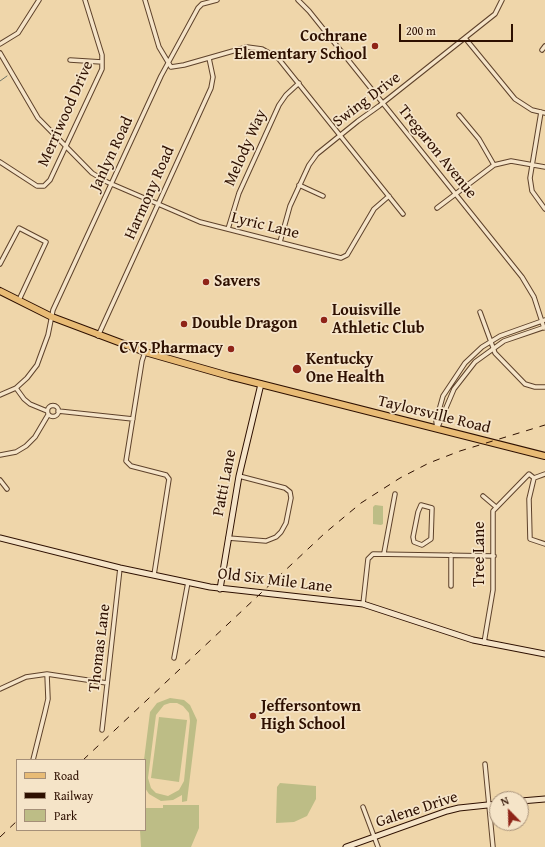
<!DOCTYPE html>
<html>
<head>
<meta charset="utf-8">
<style>
	body { margin:0 }
	#map { position:relative; width:545px; height:847px; overflow:hidden; background:#efd6aa; font-family:"Gentium Book Plus",serif }
	canvas { display:block }
	.legend { position:absolute; left:16px; top:759px; width:130px; height:72px; box-sizing:border-box; background:#f5e4c8; border:1px solid #a58f78; margin:0; padding:5px 7px; list-style:none; font-size:12px; color:#2e1001 }
	.legend li { display:flex; align-items:center; gap:8px; height:20px }
	.legend b { width:20px; border:1px solid #a58f78 }
	.north { position:absolute; left:489px; top:791px; width:40px; height:40px; box-sizing:border-box; background:#f5e4c8; border:1px solid #a58f78; border-radius:50%; rotate:337deg; font-size:11px; font-weight:700; line-height:16px; text-align:center; color:#2e1001 }
	.north::after { content:''; display:block; margin:auto; width:14px; height:18px; background:#8f2418; clip-path:polygon(50% 0,100% 100%,50% 72%,0 100%) }
	.scale { position:absolute; left:399px; top:24px; width:114px; height:18px; box-sizing:border-box; border:2px solid #2e1001; border-top:0; padding-left:5px; font-size:12px; line-height:14px; white-space:nowrap; color:#2e1001; -webkit-text-stroke:3px #f5e4c8; paint-order:stroke }
</style>
</head>
<body>
<div id="map">
<canvas width="545" height="847"></canvas>
<ul class="legend">
<li><b style="height:5px;background:#e8bb75"></b>Road</li>
<li><b style="height:5px;background:#2e1001"></b>Railway</li>
<li><b style="height:11px;background:#bdbd86"></b>Park</li>
</ul>
<div class="north">N</div>
<div class="scale">200 m</div>
</div>
<script>
const ctx = document.querySelector('canvas').getContext('2d');
ctx.lineJoin = 'round';
function paint(path, color) {
  ctx.fillStyle = color;
  ctx.fill(path, 'evenodd');
}
function shape(rows) {
  const path = new Path2D();
  for (const r of rows) {
    if (r.length === 3) {
      path.moveTo(r[0] + r[2], r[1]);
      path.arc(r[0], r[1], r[2], 0, 2 * Math.PI);
      continue;
    }
    path.moveTo(r[0], r[1]);
    for (let i = 2; i < r.length; i += 2) path.lineTo(r[i], r[i + 1]);
  }
  return path;
}
function trace(path, color, width, dash) {
  ctx.strokeStyle = color;
  ctx.lineWidth = width;
  ctx.lineCap = dash ? 'butt' : 'round';
  ctx.setLineDash(dash || []);
  ctx.stroke(path);
}
function write(font, color, halo, rows, align = 'center') {
  ctx.font = font + ' "Gentium Book Plus",serif';
  ctx.lineWidth = 3.5;
  ctx.setLineDash([]);
  ctx.textBaseline = 'middle';
  ctx.strokeStyle = halo;
  ctx.fillStyle = color;
  for (const [text, x, y, turn = 0] of rows) {
    ctx.save();
    ctx.translate(x, y);
    ctx.rotate((+turn || 0) * Math.PI / 180);
    ctx.textAlign = isNaN(turn) ? turn : align;
    if (halo) ctx.strokeText(text, 0, 0);
    ctx.fillText(text, 0, 0);
    ctx.restore();
  }
}
const green = shape([
	[375,505,383,506,383,524,381,525,373,524,373,507],
	[170,698,184,700,190,705,197,720,187,801,182,802,182,795,173,800,161,801,149,794,145,788,144,760,150,712,157,703],
	[170,703,177,703,183,706,189,713,190,721,184,781,179,790,168,796,156,793,151,788,148,778,156,715,164,705],
	[159,717,187,720,179,782,151,778],
	[280,783,316,786,316,799,307,816,294,822,276,823,277,787],
	[163,805,199,805,199,828,191,847,141,847,140,830,145,830,145,808,163,808]
]);
const stream = shape([
	[0,81,7,76]
]);
const street = shape([
	[145,0,159,47,171,67,184,65,247,47,262,49,278,58,403,214],
	[298,0,309,11,522,277,534,297,544,328],
	[465,38,515,99,532,110,545,113],
	[0,44,18,33,39,0],
	[542,50,545,46],
	[0,53,38,118,92,173,107,182,200,222,341,258,347,255,374,209,389,196],
	[70,60,102,62],
	[541,112,530,178,532,191,545,209],
	[459,115,479,139,494,165],
	[0,162,37,186,44,186,50,180,102,69,102,55,85,0],
	[299,185,323,196],
	[437,208,494,165,511,161,545,167],
	[228,229,239,193,279,105,286,95,299,83],
	[280,242,290,206,309,165,317,154,358,121,379,106,495,14,502,0],
	[0,264,19,228,46,242,19,300],
	[480,312,495,353,525,384,535,387,545,387],
	[98,336,211,88,213,77,209,58],
	[145,352,142,361,126,461,131,466,166,475,169,479,154,575],
	[16,388,24,399,30,404,47,411],
	[0,395,16,388,27,378,37,365,48,335,53,310,161,76,198,8,202,4,217,0],
	[53,411,5.5],
	[58,411,133,419],
	[437,429,436,421,443,396,465,363,482,347,500,336,545,320],
	[437,429,454,389,475,362,504,341,545,327],
	[0,455,16,452,26,446,35,437,48,415],
	[534,478,529,499,530,539,545,544],
	[0,480,7,489],
	[483,496,496,507],
	[421,505,432,508,431,539,422,545,414,542,413,537,418,512,421,505],
	[228,538,266,541,276,537,281,532,286,523,291,498,290,492,285,488,239,476],
	[384,553,395,494],
	[451,586,451,555],
	[363,604,368,559,373,554,494,556],
	[484,643,493,590,493,511,529,474,534,478,545,474],
	[174,658,188,582],
	[0,689,26,677,47,674,107,683],
	[102,730,120,568],
	[33,760,45,712,48,699,47,674],
	[485,764,493,847],
	[363,807,378,847]
]);
const secondary = shape([
	[0,538,120,568,210,587,363,604,473,640,545,654],
	[220,589,239,476,261,384],
	[521,801,545,799],
	[346,847,447,811,459,808,497,804]
]);
const primary = shape([
	[0,291,52,317,145,352,229,376,545,456]
]);
const rail = shape([
	[83,760,325,533,361,503,400,478,429,463,460,451,545,425],
	[0,837,17,821]
]);
const markers = [
	[375,46,4,"#8f2418"],
	[206,282,4,"#8f2418"],
	[324,320,4,"#8f2418"],
	[184,324,4,"#8f2418"],
	[231,349,4,"#8f2418"],
	[297,369,5,"#8f2418"],
	[253,716,4,"#8f2418"]
];
const poiNames = [
	["Cochrane",367,37,"right"],
	["Elementary School",367,55,"right"],
	["Savers",214,282],
	["Louisville",332,311],
	["Athletic Club",332,329],
	["Double Dragon",192,324],
	["CVS Pharmacy",223,349,"right"],
	["Kentucky",306,360],
	["One Health",306,378],
	["Jeffersontown",261,707],
	["High School",261,725]
];
const streetNames = [
	["Swing Drive",367,100,-37],
	["Merriwood Drive",66,114,-66],
	["Melody Way",246,148,-66],
	["Tregaron Avenue",437,152,51],
	["Janlyn Road",112,154,-65],
	["Harmony Road",150,193,-66],
	["Lyric Lane",265,226,14],
	["Taylorsville Road",434,415,14],
	["Patti Lane",225,483,-79],
	["Tree Lane",480,554,-90],
	["Old Six Mile Lane",275,581,7],
	["Thomas Lane",100,648,-83],
	["Galene Drive",417,810,-18]
];
paint(green, '#bdbd86');
trace(stream, '#6f7568', 1);
trace(street, '#5e422b', 5.5);
trace(secondary, '#2e1001', 7);
trace(primary, '#2e1001', 8);
trace(street, '#f5e4c8', 3.5);
trace(secondary, '#f5e4c8', 5);
trace(primary, '#e8bb75', 6);
trace(rail, '#2e1001', 1, [7, 7]);
for (const [x, y, r, color] of markers) {
  const dot = new Path2D();
  dot.arc(x, y, r, 0, 2 * Math.PI);
  ctx.fillStyle = color;
  ctx.fill(dot);
  trace(dot, '#f5e4c8', 1.5);
}
write('bold 16px', '#2e1001', '#f5e4c8', poiNames, 'left');
write('16px', '#2e1001', '#f5e4c8', streetNames);
</script>
</body>
</html>
